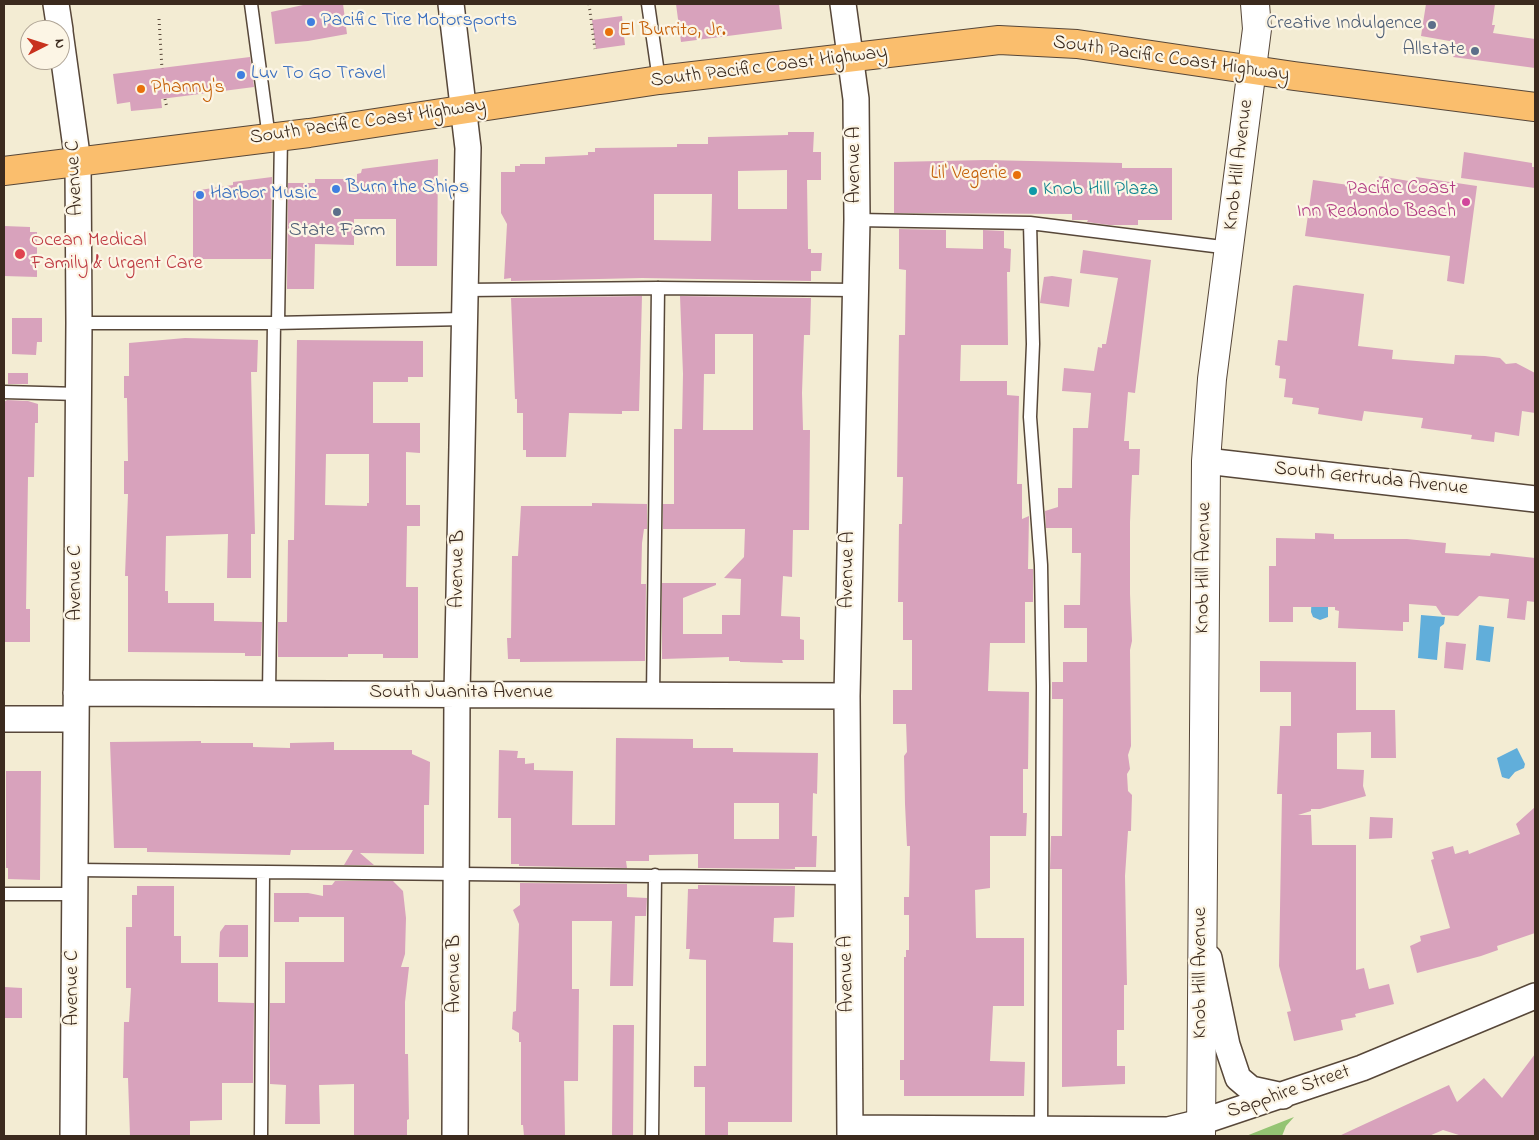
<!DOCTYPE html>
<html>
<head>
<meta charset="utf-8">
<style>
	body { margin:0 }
	#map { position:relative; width:1539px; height:1140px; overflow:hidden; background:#f3ecd3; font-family:"Indie Flower",sans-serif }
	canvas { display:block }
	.frame { position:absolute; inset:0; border:5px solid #3b2a1e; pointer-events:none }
	.north { position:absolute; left:20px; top:20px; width:50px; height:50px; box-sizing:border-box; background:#fcf5e5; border:1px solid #afa495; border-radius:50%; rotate:85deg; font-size:14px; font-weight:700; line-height:20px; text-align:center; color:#3b2a1e }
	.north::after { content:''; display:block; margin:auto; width:18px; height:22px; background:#c8321e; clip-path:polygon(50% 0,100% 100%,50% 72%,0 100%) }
</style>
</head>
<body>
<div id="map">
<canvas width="1539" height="1140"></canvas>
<div class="frame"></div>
<div class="north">N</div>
</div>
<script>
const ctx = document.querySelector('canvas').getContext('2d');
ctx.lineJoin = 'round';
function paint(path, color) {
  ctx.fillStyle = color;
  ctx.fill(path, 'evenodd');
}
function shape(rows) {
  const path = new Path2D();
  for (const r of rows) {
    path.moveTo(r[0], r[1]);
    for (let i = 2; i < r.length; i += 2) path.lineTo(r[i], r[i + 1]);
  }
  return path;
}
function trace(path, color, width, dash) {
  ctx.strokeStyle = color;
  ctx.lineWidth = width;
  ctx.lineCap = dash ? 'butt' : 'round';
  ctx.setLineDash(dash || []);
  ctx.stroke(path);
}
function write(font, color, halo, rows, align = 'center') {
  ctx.font = font + ' "Indie Flower",sans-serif';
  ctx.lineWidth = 4.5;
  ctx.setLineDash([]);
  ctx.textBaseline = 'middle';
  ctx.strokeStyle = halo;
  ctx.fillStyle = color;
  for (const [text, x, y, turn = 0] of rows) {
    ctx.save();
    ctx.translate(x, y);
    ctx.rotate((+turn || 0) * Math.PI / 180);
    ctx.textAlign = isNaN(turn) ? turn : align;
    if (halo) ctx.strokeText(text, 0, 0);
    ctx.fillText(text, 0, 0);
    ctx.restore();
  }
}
const green = shape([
	[1294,1117,1286,1126,1282,1136,1246,1136]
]);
const water = shape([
	[1328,589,1328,617,1320,620,1313,617,1311,612,1312,590],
	[1421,615,1445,617,1444,624,1440,627,1437,660,1418,658],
	[1479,625,1494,627,1490,662,1476,660],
	[1517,748,1525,764,1524,768,1515,772,1509,779,1505,778,1502,777,1497,758]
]);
const building = shape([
	[331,4,343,4,347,34,308,41,275,44,271,12,303,5],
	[676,4,779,4,782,29,681,42],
	[1426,4,1495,4,1492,25,1495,25,1493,33,1535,39,1535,68,1453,57,1455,42,1421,36],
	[622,16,625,45,596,49,592,20],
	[250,57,254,87,161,99,162,108,131,111,130,102,117,104,113,74],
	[788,132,814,132,813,152,821,152,821,180,807,180,808,249,811,249,811,253,822,253,821,271,811,271,811,281,642,278,511,281,511,278,504,279,507,224,501,213,501,172,515,172,515,166,520,166,520,164,545,164,545,157,588,155,588,152,595,152,595,148,677,147,677,144,708,144,708,137,788,135],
	[787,170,787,209,738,209,738,171],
	[654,194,712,194,711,241,654,240],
	[1464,152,1532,163,1532,167,1535,167,1535,188,1461,178],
	[438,159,437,266,396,266,396,219,354,219,354,245,315,244,314,289,287,289,288,183,315,183,315,179,357,179,357,174,361,173,362,169],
	[985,160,1122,163,1122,168,1172,168,1172,220,1138,220,1138,225,1109,225,1087,222,1088,220,1072,220,1072,214,894,213,894,162],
	[1379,176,1415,182,1416,177,1477,186,1464,284,1447,281,1450,256,1305,236,1313,180,1377,189],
	[272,177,271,259,193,259,193,191,233,185,233,182],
	[4,226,30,227,30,232,37,232,37,277,4,276],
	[899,229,946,230,946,248,983,249,983,230,1004,231,1004,248,1011,249,1010,272,1007,272,1008,345,961,345,960,381,1007,381,1007,395,1019,396,1017,484,1022,484,1022,519,1029,516,1028,569,1033,569,1033,602,1025,602,1025,643,990,643,988,691,1029,692,1028,769,1023,769,1023,813,1027,813,1026,836,990,836,990,888,975,890,976,938,1024,938,1024,1006,993,1006,990,1061,1025,1062,1024,1096,904,1096,904,1080,900,1080,900,1060,904,1060,904,957,906,957,906,950,909,950,909,915,904,915,904,897,909,897,910,846,907,846,905,804,904,756,907,752,906,724,893,724,893,690,912,690,912,640,903,640,903,602,898,602,899,524,902,524,903,477,897,477,899,335,905,335,906,270,899,269],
	[1083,250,1151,260,1135,393,1128,392,1124,441,1129,441,1129,449,1140,449,1139,475,1132,475,1130,522,1130,594,1132,641,1130,650,1131,746,1128,755,1130,769,1127,774,1128,791,1132,795,1131,831,1128,831,1125,876,1127,985,1124,985,1124,1030,1117,1030,1117,1066,1125,1066,1125,1084,1062,1087,1062,869,1050,869,1051,836,1062,836,1063,699,1052,699,1052,682,1063,682,1063,662,1087,662,1087,628,1064,628,1064,605,1080,605,1081,553,1072,553,1072,528,1046,528,1045,511,1058,507,1058,488,1072,488,1073,428,1088,428,1091,393,1062,391,1064,368,1094,371,1098,347,1102,348,1102,344,1106,344,1118,278,1080,273],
	[1052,276,1072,279,1069,307,1040,303,1044,277],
	[1296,285,1364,294,1358,346,1393,350,1392,359,1454,364,1455,355,1485,356,1500,358,1506,364,1516,363,1535,373,1535,413,1522,411,1519,436,1495,432,1494,442,1471,439,1472,435,1421,428,1423,418,1364,411,1362,421,1318,414,1319,408,1292,404,1293,398,1284,397,1286,379,1279,378,1280,366,1275,365,1278,340,1287,341,1293,286],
	[642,296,639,411,622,411,622,414,569,413,566,457,526,457,526,450,523,450,523,413,517,413,517,399,515,399,511,298],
	[680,296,811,298,810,335,804,335,802,393,803,430,810,430,809,530,793,530,792,577,783,576,781,616,800,617,800,639,804,640,804,660,782,660,783,663,740,662,740,661,729,661,729,657,662,659,662,583,716,583,716,585,683,598,683,634,722,634,722,615,740,615,741,579,724,578,744,557,745,529,663,529,663,504,674,504,674,429,682,429,683,374],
	[715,334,753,334,753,430,703,430,704,374,715,374],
	[12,318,42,318,42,342,37,342,36,355,12,354],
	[185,338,258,340,257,372,251,372,255,534,251,534,251,578,227,578,228,534,166,536,165,591,168,591,168,603,214,603,214,621,262,622,261,656,245,656,245,653,128,652,128,576,125,576,128,494,124,494,124,461,128,461,127,398,124,398,124,376,129,376,129,343],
	[297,340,423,341,423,377,408,377,408,382,373,382,373,423,420,423,420,453,406,452,406,505,420,505,420,526,407,526,406,587,418,587,418,658,383,658,383,654,348,654,348,657,278,657,278,622,287,622,288,540,294,540],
	[326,454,369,454,369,503,367,503,367,506,325,505],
	[8,373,28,373,28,384,8,384],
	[7,400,28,401,38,404,38,423,35,423,34,477,28,477,26,609,30,609,30,642,4,642,4,402],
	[592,503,647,504,647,529,644,529,642,543,641,584,646,584,645,661,520,662,520,659,508,659,507,638,511,638,512,556,518,556,521,506,592,506],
	[1315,533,1334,534,1334,539,1407,539,1446,543,1445,553,1490,556,1491,553,1535,558,1535,602,1527,601,1525,620,1507,618,1509,599,1479,596,1458,616,1442,615,1436,606,1409,604,1409,622,1403,622,1403,631,1338,628,1339,611,1335,610,1335,607,1293,607,1293,622,1269,622,1269,566,1276,566,1276,538,1315,539],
	[1446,642,1466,644,1463,670,1444,668],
	[1260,661,1356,662,1356,710,1395,710,1396,758,1371,758,1371,732,1337,733,1337,769,1364,770,1363,786,1366,796,1320,809,1311,809,1311,811,1298,815,1311,815,1312,845,1356,845,1356,970,1364,968,1369,989,1389,984,1394,1004,1355,1014,1356,1017,1341,1020,1343,1030,1294,1041,1287,1012,1291,1011,1279,966,1282,794,1277,794,1280,726,1291,726,1291,692,1260,692],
	[616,738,693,739,693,748,733,748,733,752,818,753,817,794,813,793,812,836,817,836,816,867,795,867,795,869,698,868,698,854,649,855,649,861,626,861,627,868,519,866,519,864,511,864,511,818,498,818,499,750,518,751,517,758,525,758,525,764,534,763,534,770,573,771,572,825,615,825],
	[734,803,779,803,779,839,734,839],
	[201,741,201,743,253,743,253,747,290,748,290,743,334,742,334,750,412,750,412,754,430,762,429,805,424,805,424,854,360,853,374,865,344,865,353,850,291,850,290,855,147,852,147,848,114,848,110,742],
	[6,771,41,771,40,880,8,879,8,868,6,868],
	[1535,807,1535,933,1497,946,1498,950,1481,956,1417,973,1410,946,1421,941,1420,936,1450,928,1431,860,1434,859,1432,852,1453,846,1455,854,1468,850,1469,854,1520,834,1516,824],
	[1370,817,1393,818,1392,838,1369,839],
	[335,881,393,881,403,891,406,918,405,954,401,967,409,967,405,1002,405,1054,408,1054,409,1119,407,1120,407,1136,354,1136,354,1084,319,1085,320,1124,285,1124,286,1085,270,1084,270,1003,285,1003,285,962,344,962,344,917,299,917,299,922,274,922,274,893,308,893,323,896,323,885,332,885],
	[520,883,627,884,627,897,647,898,646,916,635,916,633,986,610,986,612,921,572,921,572,989,579,989,578,1081,564,1081,565,1136,524,1136,523,1125,521,1125,521,1042,519,1042,519,1033,512,1029,513,1012,516,1011,519,924,513,910,520,905],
	[698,885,795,886,794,917,774,918,773,942,793,943,792,1122,728,1122,728,1136,705,1136,705,1087,694,1087,694,1066,706,1066,706,960,689,959,690,949,686,949,688,889,698,889],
	[137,886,174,886,174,936,181,936,181,963,218,963,218,1002,254,1003,253,1083,222,1083,222,1120,190,1121,190,1136,130,1136,128,1078,123,1078,124,1022,129,1022,131,988,126,988,126,927,132,927,132,895,137,895],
	[225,925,248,925,248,957,219,957,220,932],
	[4,987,22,988,22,1018,4,1018],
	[613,1025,634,1025,633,1136,612,1136],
	[1535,1054,1535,1136,1462,1136,1443,1130,1429,1136,1339,1136,1449,1085,1457,1102,1484,1078,1502,1098]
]);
const path = shape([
	[589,4,595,49],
	[159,19,162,69],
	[165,99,167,108]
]);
const service = shape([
	[251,4,269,138],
	[648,4,659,80],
	[857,220,1030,223,1230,248],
	[1030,223,1033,344,1030,417,1041,565,1043,686,1041,1133],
	[465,290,658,288,855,290],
	[79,323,274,323,464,319],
	[278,323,281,136],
	[4,392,79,394],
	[269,694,274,323],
	[653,696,658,288],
	[75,870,847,878],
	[4,894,75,894],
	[261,1136,263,873],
	[652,1136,655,875]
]);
const minor = shape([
	[56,4,60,30],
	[451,4,468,148,457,694,455,1136],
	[843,4,856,99,857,220,847,696,850,1136],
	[60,32,78,162,79,323,73,1136],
	[1206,461,1535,499],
	[76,693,847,696],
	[4,719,76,719],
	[1209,958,1227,1045,1238,1078,1251,1089,1283,1096],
	[850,1128,1168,1130,1201,1122,1362,1068,1535,996]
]);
const tertiary = shape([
	[1201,1136,1206,461,1212,379,1257,29,1255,4]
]);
const trunk = shape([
	[4,171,309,133,659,80,999,40,1077,44,1294,76,1535,107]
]);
const markers = [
	[311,22,5,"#3f7fe0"],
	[1432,25,5,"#5c6f8a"],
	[609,32,5,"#e8710a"],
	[1475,51,5,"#5c6f8a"],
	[241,75,5,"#3f7fe0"],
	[141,89,5,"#e8710a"],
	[1017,175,5,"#e8710a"],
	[336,189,5,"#3f7fe0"],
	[1033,191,5,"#0f9aa8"],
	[200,195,5,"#3f7fe0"],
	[1466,202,5,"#d1479c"],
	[337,212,5,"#5c6f8a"],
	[20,254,6,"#e0444e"]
];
const shopNames = [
	["Pacific Tire Motorsports",321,22],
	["Luv To Go Travel",251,75],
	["Burn the Ships",346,189],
	["Harbor Music",210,195]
];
const serviceNames = [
	["Creative Indulgence",1422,25],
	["Allstate",1465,51],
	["State Farm",337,232,"center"]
];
const foodNames = [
	["El Burrito, Jr.",619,32],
	["Phanny's",151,89],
	["Lil' Vegerie",1007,175,"right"]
];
const streetNames = [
	["South Pacific Coast Highway",1171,60,8],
	["South Pacific Coast Highway",769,68,-7],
	["South Pacific Coast Highway",368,123,-8],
	["Avenue A",856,165,-90],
	["Knob Hill Avenue",1240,165,-83],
	["Avenue C",76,178,-93],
	["South Gertruda Avenue",1371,480,6],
	["Knob Hill Avenue",1205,568,-89],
	["Avenue B",459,569,-89],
	["Avenue A",849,570,-89],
	["Avenue C",77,583,-90],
	["South Juanita Avenue",461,694],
	["Knob Hill Avenue",1202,973,-90],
	["Avenue B",456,974,-90],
	["Avenue A",848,974,-91],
	["Avenue C",74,988,-90],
	["Sapphire Street",1289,1093,-19]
];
const hotelNames = [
	["Pacific Coast",1456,190],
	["Inn Redondo Beach",1456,213]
];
const cultureNames = [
	["Knob Hill Plaza",1043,191]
];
const healthNames = [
	["Ocean Medical",31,242],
	["Family & Urgent Care",31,265]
];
paint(green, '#94c473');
paint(water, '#61aeda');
paint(building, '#d8a2bc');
trace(service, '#574739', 15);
trace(minor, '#574739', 28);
trace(tertiary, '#574739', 30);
trace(trunk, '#574739', 30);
trace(path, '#574739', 3, [1, 4]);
trace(service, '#fff', 12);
trace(minor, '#fff', 25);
trace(tertiary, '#fff', 28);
trace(trunk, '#fabe6d', 28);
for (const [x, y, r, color] of markers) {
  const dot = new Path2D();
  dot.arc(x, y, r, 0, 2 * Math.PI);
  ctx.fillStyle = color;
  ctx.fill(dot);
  trace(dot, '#fcf5e5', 2);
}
write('20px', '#366cbe', '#fcf5e5', shopNames, 'left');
write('20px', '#4e5e75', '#fcf5e5', serviceNames, 'right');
write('20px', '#c56008', '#fcf5e5', foodNames, 'left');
write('20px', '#3b2a1e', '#fcf5e5', streetNames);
write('20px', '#b23c85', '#fcf5e5', hotelNames, 'right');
write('20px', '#0d838f', '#fcf5e5', cultureNames, 'left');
write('20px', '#be3a42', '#fcf5e5', healthNames, 'left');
</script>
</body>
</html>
